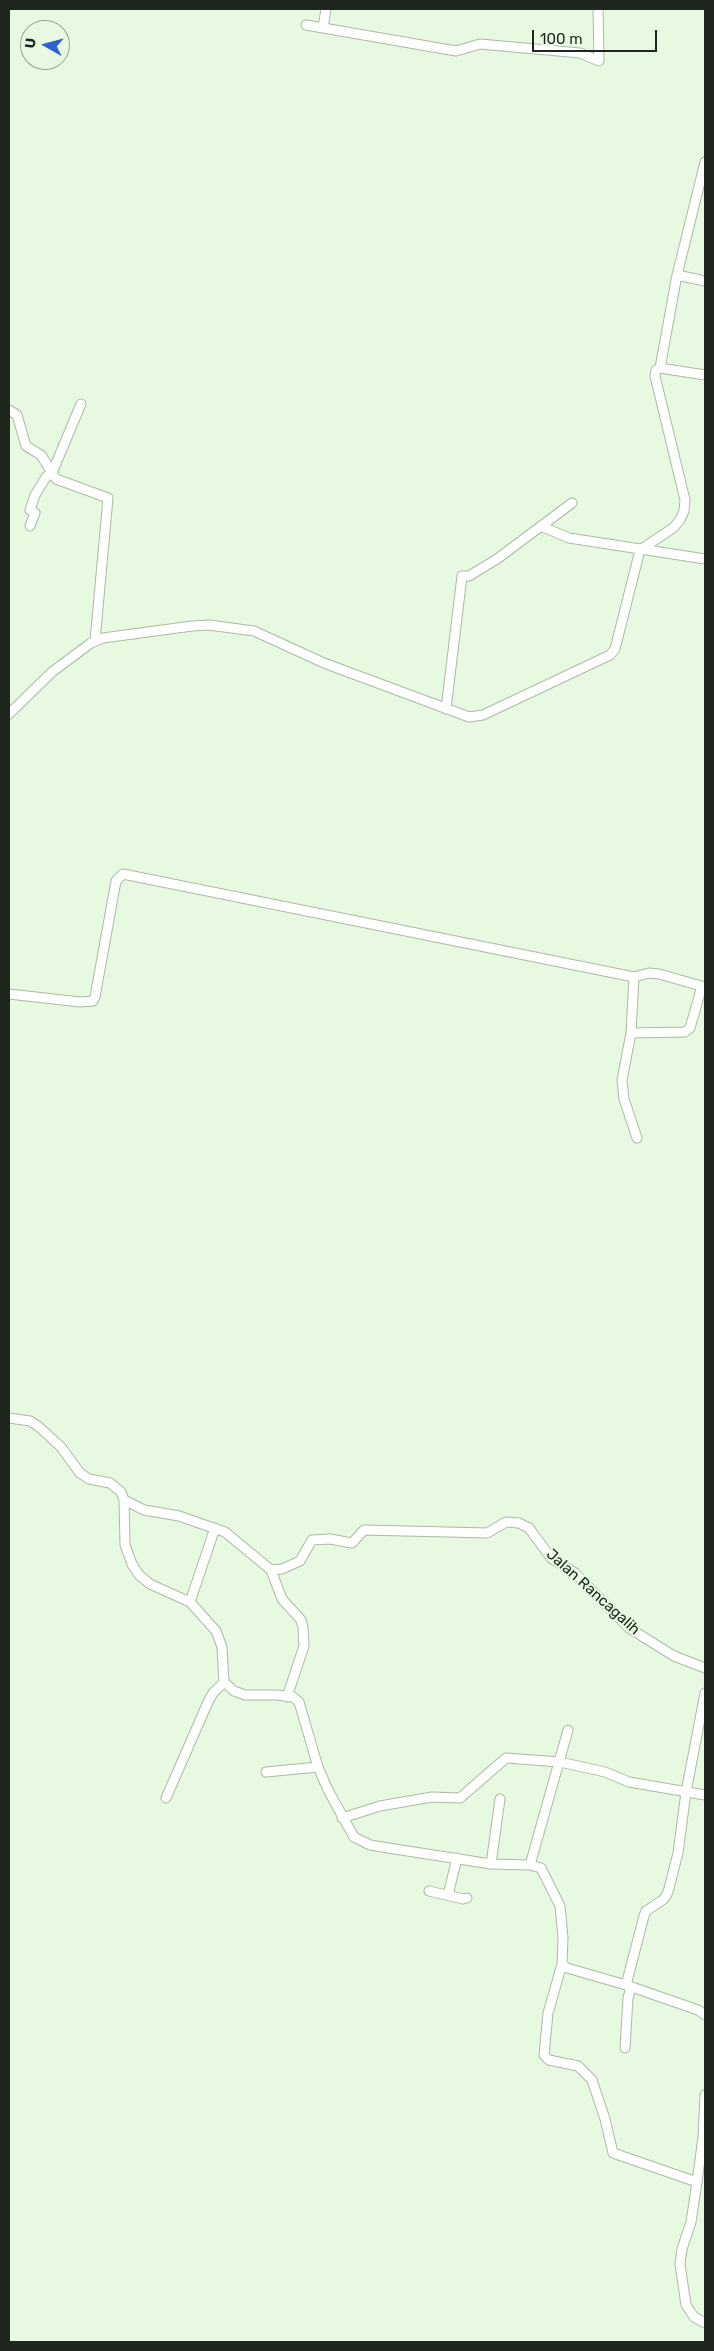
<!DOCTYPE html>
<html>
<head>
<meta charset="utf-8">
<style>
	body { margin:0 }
	#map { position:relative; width:714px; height:2351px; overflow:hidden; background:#e7fae1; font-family:Rubik,sans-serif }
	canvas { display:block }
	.frame { position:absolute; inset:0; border:10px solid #1f261d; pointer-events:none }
	.north { position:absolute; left:20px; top:20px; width:50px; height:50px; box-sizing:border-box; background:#e7fae1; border:1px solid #97a593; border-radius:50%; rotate:277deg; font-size:14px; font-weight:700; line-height:20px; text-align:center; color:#1f261d }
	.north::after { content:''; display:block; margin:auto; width:18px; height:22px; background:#2e60cf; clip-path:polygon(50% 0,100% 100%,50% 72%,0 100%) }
	.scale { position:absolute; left:532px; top:30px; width:125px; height:22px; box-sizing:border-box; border:2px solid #1f261d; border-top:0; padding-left:6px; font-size:15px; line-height:18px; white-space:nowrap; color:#1f261d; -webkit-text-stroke:4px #e7fae1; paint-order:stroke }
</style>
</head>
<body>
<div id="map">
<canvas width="714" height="2351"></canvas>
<div class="frame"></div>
<div class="north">U</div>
<div class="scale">100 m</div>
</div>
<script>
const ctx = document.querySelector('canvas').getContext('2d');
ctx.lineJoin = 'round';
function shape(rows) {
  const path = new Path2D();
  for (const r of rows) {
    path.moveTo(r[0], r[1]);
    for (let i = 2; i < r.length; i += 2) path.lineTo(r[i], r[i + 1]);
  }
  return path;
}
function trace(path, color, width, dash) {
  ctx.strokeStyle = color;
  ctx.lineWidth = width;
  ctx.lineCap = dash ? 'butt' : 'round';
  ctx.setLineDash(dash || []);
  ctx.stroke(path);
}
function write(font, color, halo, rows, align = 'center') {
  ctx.font = font + ' Rubik,sans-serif';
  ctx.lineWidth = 4;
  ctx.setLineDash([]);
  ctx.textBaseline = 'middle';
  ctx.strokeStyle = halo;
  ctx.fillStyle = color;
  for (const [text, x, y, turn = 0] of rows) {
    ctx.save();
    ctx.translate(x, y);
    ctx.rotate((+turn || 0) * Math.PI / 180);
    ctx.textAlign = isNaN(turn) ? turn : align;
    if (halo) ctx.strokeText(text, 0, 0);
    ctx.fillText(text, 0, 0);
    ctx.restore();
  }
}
const street = shape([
	[306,25,456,51,480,44,580,53,599,61,598,9],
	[323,28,326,9],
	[677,275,705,281],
	[660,368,677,275,705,162],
	[9,410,17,415,26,446,41,455,56,479,108,498,95,641],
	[30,526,35,513,30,510,35,495,46,477,52,473,81,404],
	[543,527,569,538,705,559],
	[446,709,462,576,469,576,497,559,572,503],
	[9,714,52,672,91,643,103,638,192,626,209,625,254,631,324,663,469,717,483,715,610,655,615,649,640,550,673,528,680,520,684,511,685,500,655,376,656,370,660,368,705,375],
	[634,977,631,1033,622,1080,624,1099,637,1138],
	[9,994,80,1002,93,1001,95,997,116,881,123,874,634,977,649,973,659,974,705,987],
	[631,1033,685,1032,690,1028,702,986],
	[9,1418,30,1421,38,1426,61,1447,80,1473,89,1479,110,1483,121,1492,124,1500,125,1545,132,1564,139,1575,150,1584,190,1602,216,1631,222,1647,224,1682,234,1691,245,1695,277,1695,293,1697,299,1702,318,1767,328,1790,354,1837,370,1845,382,1847,491,1864,530,1865,541,1868,560,1906,563,1938,562,1964,567,1968,626,1985,698,2010,705,2015],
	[124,1500,144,1510,179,1516,225,1532,271,1570,282,1569,300,1561,312,1540,330,1539,352,1543,364,1530,487,1533,506,1522,519,1523,529,1528,551,1558,575,1573,629,1628,674,1656,705,1668],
	[271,1570,282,1599,301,1620,303,1628,304,1646,287,1697],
	[190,1602,215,1528],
	[266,1772,318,1767],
	[166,1798,208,1702,213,1693,224,1682],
	[342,1818,380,1806,432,1797,460,1798,506,1758,560,1762,605,1772,629,1782,705,1795],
	[491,1864,500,1799],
	[530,1865,568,1730],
	[429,1891,463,1899,467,1898],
	[448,1895,457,1858],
	[562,1964,548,2013,544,2055,549,2060,578,2066,592,2080,605,2119,613,2153,697,2182],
	[626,1985,644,1916,646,1911,664,1899,668,1892,678,1853,686,1792,705,1693],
	[625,2048,628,1998,631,1987],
	[705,2095,703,2137,697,2182,691,2222,682,2249,680,2264,686,2305,694,2317,705,2323]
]);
const streetNames = [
	["Jalan Rancagalih",593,1592,42]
];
trace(street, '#a9bba3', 11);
trace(street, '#fff', 9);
write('15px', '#1f261d', '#e7fae1', streetNames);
</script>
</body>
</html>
